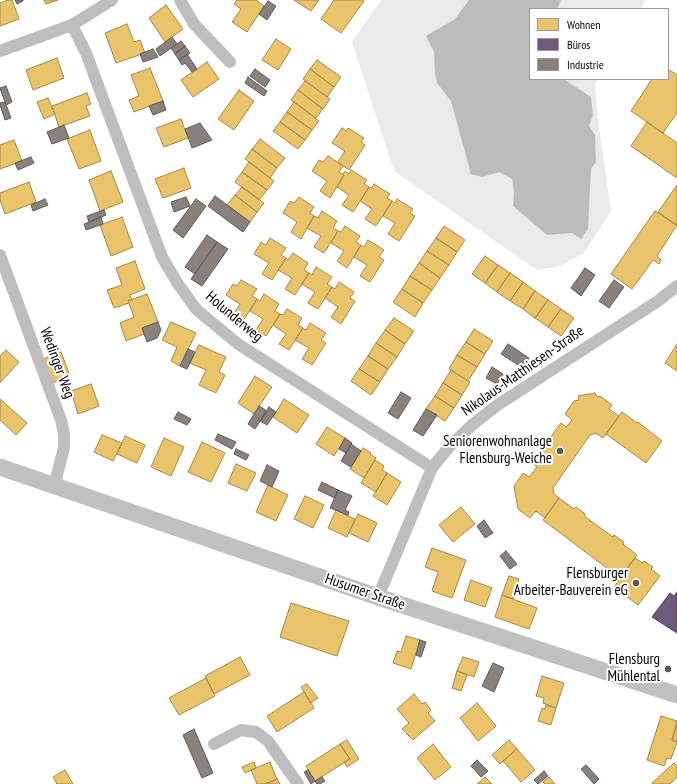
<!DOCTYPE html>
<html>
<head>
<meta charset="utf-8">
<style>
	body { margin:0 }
	#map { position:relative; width:677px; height:784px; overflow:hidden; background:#fff; font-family:"PT Sans Narrow",sans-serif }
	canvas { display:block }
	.legend { position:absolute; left:529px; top:8px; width:140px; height:72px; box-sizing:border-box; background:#fff; border:1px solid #999; margin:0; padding:5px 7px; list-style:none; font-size:12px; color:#000 }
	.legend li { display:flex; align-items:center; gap:8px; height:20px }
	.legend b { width:20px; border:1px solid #999 }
</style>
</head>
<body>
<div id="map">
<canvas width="677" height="784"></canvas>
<ul class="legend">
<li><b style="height:11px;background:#e9c46a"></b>Wohnen</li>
<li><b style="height:11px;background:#6d597a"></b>Büros</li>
<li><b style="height:11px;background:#8a817c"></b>Industrie</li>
</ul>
</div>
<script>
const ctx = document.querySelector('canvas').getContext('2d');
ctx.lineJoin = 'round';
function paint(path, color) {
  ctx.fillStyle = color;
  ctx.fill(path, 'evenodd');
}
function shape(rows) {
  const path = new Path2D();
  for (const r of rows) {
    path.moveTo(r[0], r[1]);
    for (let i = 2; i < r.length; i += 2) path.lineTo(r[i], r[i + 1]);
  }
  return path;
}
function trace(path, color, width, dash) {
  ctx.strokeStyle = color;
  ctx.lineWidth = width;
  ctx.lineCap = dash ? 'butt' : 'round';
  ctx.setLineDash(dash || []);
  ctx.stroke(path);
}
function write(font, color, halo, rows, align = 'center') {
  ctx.font = font + ' "PT Sans Narrow",sans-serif';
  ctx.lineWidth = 4;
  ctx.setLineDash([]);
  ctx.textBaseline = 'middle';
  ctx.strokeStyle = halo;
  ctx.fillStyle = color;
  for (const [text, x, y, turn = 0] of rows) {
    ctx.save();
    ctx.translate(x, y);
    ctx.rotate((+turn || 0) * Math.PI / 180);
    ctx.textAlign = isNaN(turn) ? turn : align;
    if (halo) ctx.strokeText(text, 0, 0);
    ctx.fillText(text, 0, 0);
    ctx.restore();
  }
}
const green = shape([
	[381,0,646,0,640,9,530,9,530,79,598,79,595,85,598,120,611,211,584,253,560,266,537,270,394,171,352,42]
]);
const water = shape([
	[469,0,561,0,557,9,530,9,530,79,564,79,591,97,593,115,589,126,595,135,596,162,591,169,588,229,581,239,572,233,547,235,513,206,514,193,512,179,499,172,482,177,471,174,451,101,437,83,435,73,434,52,426,36,455,19]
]);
const homes = shape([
	[8,0,12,0,19,19,0,26,0,3,8,0],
	[44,0,58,0,46,4,44,0],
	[237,0,256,0,264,6,247,32,232,22,241,9,234,4,237,0],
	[294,0,319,0,311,11,294,0],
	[334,0,362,0,364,1,341,33,321,19,334,0],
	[166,5,183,29,165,42,149,18,166,5],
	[127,24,134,42,140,40,145,53,116,63,105,33,127,24],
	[276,39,291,49,278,70,262,60,276,39],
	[57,58,64,78,33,90,26,70,57,58],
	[317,60,341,77,334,87,310,69,317,60],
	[207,62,219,79,193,97,181,80,207,62],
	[150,68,163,101,134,112,129,100,139,96,131,75,150,68],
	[310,69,334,87,327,97,303,79,310,69],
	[668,69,677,75,677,113,663,133,631,111,652,79,668,79,668,69],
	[305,81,330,99,323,109,298,90,305,81],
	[239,90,254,101,234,130,218,119,239,90],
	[298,90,323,109,316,118,291,100,298,90],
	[87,93,91,104,86,106,90,116,59,127,52,106,87,93],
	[48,98,55,114,44,119,37,102,48,98],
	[294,102,319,121,312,130,287,112,294,102],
	[287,112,312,130,305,140,280,122,287,112],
	[181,119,188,138,164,147,156,128,181,119],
	[280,122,305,140,298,149,273,131,280,122],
	[647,122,677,143,677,178,631,146,647,122],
	[342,128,346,131,348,128,364,138,361,142,365,145,349,170,338,162,345,151,332,143,342,128],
	[90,130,101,161,79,169,67,139,90,130],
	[260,139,285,158,277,168,252,149,260,139],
	[14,140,22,161,0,169,0,145,14,140],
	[252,149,277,168,270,178,245,159,252,149],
	[328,156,343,166,339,172,344,175,330,198,320,191,327,181,312,171,319,160,323,162,328,156],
	[249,162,274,181,267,190,242,172,249,162],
	[184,168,191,188,163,198,155,179,184,168],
	[351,170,367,180,364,184,369,187,353,212,342,205,349,195,337,187,344,175,343,174,345,171,349,174,351,170],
	[111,171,123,202,100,211,89,180,111,171],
	[242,172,267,190,259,200,235,182,242,172],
	[29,182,36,202,5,214,0,200,0,193,29,182],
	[374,184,390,194,387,198,392,201,376,226,365,219,372,209,360,201,369,187,372,188,374,184],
	[677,185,677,226,658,212,677,185],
	[242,187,264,203,257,212,235,195,242,187],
	[235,195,257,212,250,222,227,205,235,195],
	[299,197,314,207,310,213,314,216,301,239,291,232,297,222,283,213,290,201,294,203,299,197],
	[397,199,413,209,410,213,415,216,399,241,388,234,395,223,383,216,392,201,395,203,397,199],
	[322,211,337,221,333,228,338,231,324,253,314,247,321,236,307,228,314,216,318,218,322,211],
	[655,211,677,225,657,256,661,260,659,264,653,260,632,289,611,274,655,211],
	[122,217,133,247,111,256,100,225,122,217],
	[345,226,360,236,356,242,361,245,347,268,337,261,344,251,331,243,338,231,341,232,345,226],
	[444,226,465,240,457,252,436,238,444,226],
	[270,238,286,248,281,255,286,258,272,280,262,274,269,263,254,254,261,242,266,245,270,238],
	[436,238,457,252,449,265,427,251,436,238],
	[368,240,384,250,379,257,384,260,370,282,360,276,367,265,354,257,361,245,364,247,368,240],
	[427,251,449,265,440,278,419,263,427,251],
	[293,253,308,263,304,270,309,273,295,295,285,289,292,278,278,270,286,258,288,260,293,253],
	[485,256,498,265,485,283,472,274,485,256],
	[135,261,145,289,130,295,132,300,128,301,129,303,114,308,107,290,122,285,116,268,135,261],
	[419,263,440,278,432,290,410,276,419,263],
	[498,265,510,273,497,292,485,283,498,265],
	[316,267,332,277,327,284,332,287,318,309,308,303,315,292,302,284,309,273,312,275,316,267],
	[510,273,523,282,510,301,497,292,510,273],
	[410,276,432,290,423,303,402,289,410,276],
	[241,280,257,289,252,296,257,299,243,321,233,315,240,304,226,295,233,284,237,286,241,280],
	[339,282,354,292,350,298,355,301,341,324,331,317,338,307,325,298,332,287,335,289,339,282],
	[523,282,535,291,523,309,510,301,523,282],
	[402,289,423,303,415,317,393,302,402,289],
	[535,291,548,300,535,318,523,309,535,291],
	[147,294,158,322,142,328,144,334,126,341,120,323,134,317,128,301,147,294],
	[264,294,279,304,275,311,280,314,266,336,256,330,263,319,250,311,257,299,260,301,264,294],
	[548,300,561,309,548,327,535,318,548,300],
	[287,309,302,318,298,325,303,328,289,350,279,344,286,334,273,325,280,314,283,315,287,309],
	[561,309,574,318,561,336,548,327,561,309],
	[394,318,414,331,405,344,385,330,394,318],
	[171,322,196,333,180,366,171,361,177,347,162,340,171,322],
	[310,323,326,333,321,340,326,343,312,365,302,359,309,348,295,340,303,328,306,330,310,323],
	[474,329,493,341,485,354,466,342,474,329],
	[385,330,405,344,397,357,376,343,385,330],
	[466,342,485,354,477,367,457,355,466,342],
	[376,343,397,357,388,369,368,356,376,343],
	[677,344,677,371,665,363,677,344],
	[199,345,226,357,219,372,225,375,216,393,199,385,206,370,190,363,199,345],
	[6,350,19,362,0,383,0,356,6,350],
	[61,352,70,376,52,383,43,359,61,352],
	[457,355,477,367,468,381,449,369,457,355],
	[368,356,388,369,380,382,359,369,368,356],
	[359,369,380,382,371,395,351,381,359,369],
	[451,370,470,382,462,395,443,383,451,370],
	[255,376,272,387,254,414,238,403,255,376],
	[443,383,462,395,454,408,435,396,443,383],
	[91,384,99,406,78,414,71,391,91,384],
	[595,393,597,397,600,396,612,405,609,409,619,416,603,438,596,433,590,435,553,488,554,494,559,498,545,518,536,511,530,518,518,509,514,486,523,473,529,477,537,467,532,463,561,423,566,427,572,420,565,414,574,401,579,400,578,396,595,393],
	[435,396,454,408,445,421,426,409,435,396],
	[0,399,27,423,16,435,0,420,0,399],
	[284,399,309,415,297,433,273,417,284,399],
	[622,412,637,423,638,422,662,441,646,463,606,434,622,412],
	[327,427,345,438,334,456,316,444,327,427],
	[102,435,122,443,113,461,94,452,102,435],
	[125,436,145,445,137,463,117,454,125,436],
	[164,438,184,447,171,476,151,467,164,438],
	[202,442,225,453,211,482,188,472,202,442],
	[363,448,371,453,370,454,376,458,364,478,350,469,363,448],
	[375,460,384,466,382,470,387,473,376,492,361,483,375,460],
	[236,464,256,473,247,491,228,483,236,464],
	[387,473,401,482,387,505,373,496,387,473],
	[268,485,288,495,276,521,256,512,268,485],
	[305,496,324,505,313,528,294,519,305,496],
	[559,498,574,509,576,507,585,514,584,516,613,537,614,535,624,542,623,544,637,555,620,578,543,520,559,498],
	[461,507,475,524,453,542,439,525,461,507],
	[336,510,355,519,347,537,328,528,336,510],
	[358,514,377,523,368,542,349,533,358,514],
	[432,548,466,560,452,598,432,591,438,572,425,567,432,548],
	[635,558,643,563,644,561,653,567,651,569,660,576,638,605,614,587,635,558],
	[509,576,519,579,513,599,502,595,509,576],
	[471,580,492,588,485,607,464,600,471,580],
	[502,595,537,608,529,629,495,617,502,595],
	[291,603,349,621,337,656,280,637,291,603],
	[406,636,420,640,411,669,393,663,397,651,401,652,406,636],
	[240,657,250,675,214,694,205,676,240,657],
	[463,657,479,662,474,677,457,671,463,657],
	[457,671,467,675,461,691,452,688,457,671],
	[542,676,564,683,556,708,543,703,544,698,536,696,542,676],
	[206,678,215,696,179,715,169,698,206,678],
	[307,684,318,698,311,703,301,687,307,684],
	[304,692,314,708,277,732,267,716,304,692],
	[414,694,422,704,425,702,431,710,428,713,435,721,413,740,402,729,409,723,397,709,414,694],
	[477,703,496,726,478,741,460,718,477,703],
	[546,705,556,708,551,725,538,721,542,708,545,709,546,705],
	[661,716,677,721,672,740,677,742,671,759,667,758,664,766,647,760,661,716],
	[677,723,677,742,672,740,677,723],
	[347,740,359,759,347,767,344,762,350,759,340,744,347,740],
	[509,740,517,749,500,764,492,755,509,740],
	[340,744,350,759,315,781,306,766,340,744],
	[433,744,451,767,435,780,417,758,433,744],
	[517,749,535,770,521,782,503,761,517,749],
	[254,762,256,768,245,773,242,767,254,762],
	[270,762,277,779,265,784,257,784,251,770,270,762],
	[674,763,677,766,677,777,670,784,654,784,652,783,674,763],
	[65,770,73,784,57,784,53,777,65,770],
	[485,777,492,784,477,784,485,777],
	[549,777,555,784,545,784,543,782,549,777],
	[277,779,280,784,265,784,277,779]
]);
const offices = shape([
	[677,592,677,633,652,617,670,593,674,596,677,592]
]);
const industry = shape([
	[15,0,23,0,23,1,17,4,15,0],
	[268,1,276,6,267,20,259,14,268,1],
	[172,37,177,44,160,56,156,49,172,37],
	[181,41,185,46,175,54,171,48,181,41],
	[185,46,190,53,179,60,175,54,185,46],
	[153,49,158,57,143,62,140,54,153,49],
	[187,54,197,69,192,72,185,63,182,65,179,60,187,54],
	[255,69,270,80,265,87,250,76,255,69],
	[248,77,267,91,264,96,245,83,248,77],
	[6,86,12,102,6,105,0,88,6,86],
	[163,101,166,110,153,115,149,106,163,101],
	[5,102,11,118,5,120,0,105,0,103,5,102],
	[200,123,212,140,192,148,185,129,200,123],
	[64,125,69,138,52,144,47,132,64,125],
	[31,157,34,163,18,170,15,163,31,157],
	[215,196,250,222,243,232,208,206,215,196],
	[186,197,190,206,174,212,171,202,186,197],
	[45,199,48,205,33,211,31,205,45,199],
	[196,199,206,206,183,238,173,230,196,199],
	[104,210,106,215,89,222,87,216,104,210],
	[101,217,103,224,86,230,84,224,101,217],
	[207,235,217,242,195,274,185,267,207,235],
	[217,242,228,249,202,286,191,279,217,242],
	[585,268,595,275,581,296,571,288,585,268],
	[614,280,624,287,609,308,599,301,614,280],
	[158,322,161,330,157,338,147,342,142,328,158,322],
	[508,344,529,358,523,368,501,354,508,344],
	[188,349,195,352,187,369,180,366,188,349],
	[492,367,503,374,497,384,486,378,492,367],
	[401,392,411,398,398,419,388,413,401,392],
	[259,406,267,411,255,429,248,424,259,406],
	[269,407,276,412,267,425,260,421,269,407],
	[426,409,437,415,423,436,413,430,426,409],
	[178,412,191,419,187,425,174,419,178,412],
	[218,434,236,442,232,449,215,440,218,434],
	[345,438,352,443,346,453,339,449,345,438],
	[351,444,361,451,351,467,341,461,351,444],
	[236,449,249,455,246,460,234,454,236,449],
	[267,465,279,471,272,487,260,481,267,465],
	[322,482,338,490,335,498,318,490,322,482],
	[338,490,352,496,345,510,349,512,348,515,330,508,338,490],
	[484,520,493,533,485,538,477,526,484,520],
	[506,551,517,564,510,569,500,556,506,551],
	[420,640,426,642,421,657,416,655,420,640],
	[493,663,504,668,494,692,482,686,493,663],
	[194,729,213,773,202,778,183,735,194,729],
	[477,760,488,771,481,777,471,766,477,760],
	[586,765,599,779,594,784,581,769,586,765],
	[308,770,315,781,311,784,304,772,308,770],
	[544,771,548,776,538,784,534,780,544,771],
	[322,777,325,781,320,784,317,784,315,781,322,777]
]);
const street = shape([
	[180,0,194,24,230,62],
	[72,25,86,53,162,257,178,284,197,310,238,344,432,468],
	[0,51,72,25,112,0],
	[0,255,61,420,64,434,64,448,54,486],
	[378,597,432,468,449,447,472,425,496,406,658,301,677,286],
	[214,744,241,730,256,732,268,741,298,784]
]);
const secondary = shape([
	[0,467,378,597,677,695]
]);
const markers = [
	[560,451,4,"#595959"],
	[636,583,4,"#595959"],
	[668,669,4,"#595959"]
];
const streetNames = [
	["Holunderweg",234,317,40],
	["Wedinger Weg",57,363,70],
	["Nikolaus-Matthiesen-Straße",523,371,-35],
	["Husumer Straße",365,592,19]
];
const poiNames = [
	["Seniorenwohnanlage",552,442],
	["Flensburg-Weiche",552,459],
	["Flensburger",628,574],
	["Arbeiter-Bauverein eG",628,591],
	["Flensburg",660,660],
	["Mühlental",660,677]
];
paint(green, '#eaeaea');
paint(water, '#bcbcbc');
paint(homes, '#e9c46a');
trace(homes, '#a3894a', 1);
paint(offices, '#6d597a');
trace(offices, '#4c3e55', 1);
paint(industry, '#8a817c');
trace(industry, '#615a57', 1);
trace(street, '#bebebe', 12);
trace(secondary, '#c1c1c1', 17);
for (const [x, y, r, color] of markers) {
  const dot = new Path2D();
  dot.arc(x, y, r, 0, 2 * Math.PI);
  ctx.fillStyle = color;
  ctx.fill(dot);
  trace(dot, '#fff', 1.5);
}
write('15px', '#000', '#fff', streetNames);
write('15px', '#000', '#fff', poiNames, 'right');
</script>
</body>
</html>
